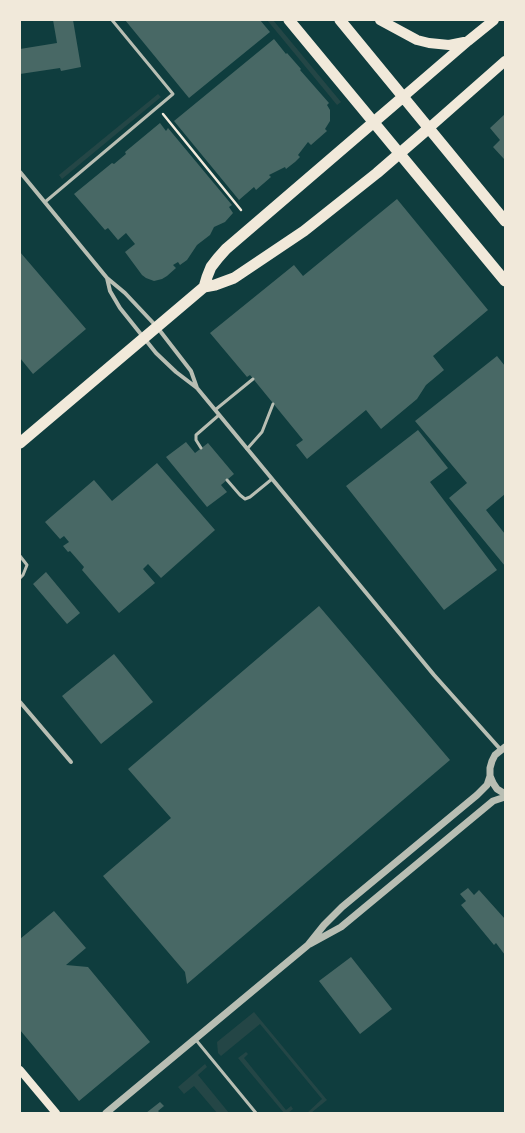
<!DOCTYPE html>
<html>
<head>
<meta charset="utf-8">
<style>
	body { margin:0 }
	#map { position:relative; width:525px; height:1133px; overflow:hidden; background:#0f3d3e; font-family:Cabin,sans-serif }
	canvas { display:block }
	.frame { position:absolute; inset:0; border:21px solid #f1e9da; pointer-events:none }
</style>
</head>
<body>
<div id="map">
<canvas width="525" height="1133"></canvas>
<div class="frame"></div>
</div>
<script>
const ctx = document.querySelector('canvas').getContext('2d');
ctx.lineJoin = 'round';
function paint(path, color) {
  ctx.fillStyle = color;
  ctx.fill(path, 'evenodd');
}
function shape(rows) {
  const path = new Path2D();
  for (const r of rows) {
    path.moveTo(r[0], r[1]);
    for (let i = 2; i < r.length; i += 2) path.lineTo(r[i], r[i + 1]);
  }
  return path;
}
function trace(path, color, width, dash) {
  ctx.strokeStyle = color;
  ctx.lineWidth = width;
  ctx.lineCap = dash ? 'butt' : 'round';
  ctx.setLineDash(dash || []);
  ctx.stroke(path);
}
const green = shape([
	[267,20,273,20,341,102,337,105],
	[158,94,161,97,62,179,59,175],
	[254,1012,327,1100,311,1113,307,1113,322,1099,260,1024,221,1056,218,1053,217,1042],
	[246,1052,248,1054,244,1058,286,1110,291,1106,293,1109,288,1113,284,1113,238,1058],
	[205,1064,207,1067,198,1075,229,1113,217,1113,194,1086,184,1094,178,1087]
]);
const building = shape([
	[53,20,73,20,81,67,61,71,60,68,20,74,20,49,57,43],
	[125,20,260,20,270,32,189,98],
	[274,39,286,54,287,53,301,69,300,70,329,103,327,105,330,110,330,121,325,129,327,131,311,145,308,142,298,155,300,157,295,162,286,169,285,167,269,175,271,177,256,190,254,187,239,200,174,121],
	[505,114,505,158,504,159,493,147,500,140,490,128],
	[160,123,166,131,168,128,232,205,229,207,233,213,225,222,214,227,210,235,197,245,187,260,180,265,178,262,173,265,176,268,167,276,162,279,154,281,146,278,142,275,125,252,135,244,126,233,118,240,108,228,105,230,74,194,112,163,114,164,126,154,125,152],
	[397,199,488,310,433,356,444,370,426,385,417,399,381,429,366,410,307,459,296,445,303,440,250,375,247,377,210,333,294,265,303,276],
	[20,252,86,329,33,374,20,358],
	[497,356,505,366,505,494,486,510,505,534,505,566,449,498,467,483,415,421],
	[418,430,448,468,430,482,497,570,444,610,346,486],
	[186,442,195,453,208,443,234,474,221,485,227,492,207,507,166,457],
	[157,463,215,530,161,578,148,564,143,569,155,583,119,613,82,570,84,567,70,551,68,552,63,546,69,542,64,536,60,539,45,522,94,480,112,501],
	[46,572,80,613,67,624,33,584],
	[319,606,450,760,187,984,185,972,103,876,171,818,128,769],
	[114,654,153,702,101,744,62,696],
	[468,888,474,895,479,890,505,919,505,955,496,943,494,945,461,905,466,901,460,894],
	[54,911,86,948,66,965,88,967,150,1042,79,1101,20,1030,20,939],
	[351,957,392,1009,360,1034,319,981],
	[160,1102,164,1106,158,1111,160,1113,146,1113]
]);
const path = shape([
	[163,114,241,210]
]);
const service = shape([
	[45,202,173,94,112,20],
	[215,410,253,379],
	[201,448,196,440,196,435,219,415],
	[247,449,262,432,273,404],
	[227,480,240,495,245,499,250,497,272,479],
	[20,556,27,565,23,575,20,578],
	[196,1040,256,1113]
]);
const minor = shape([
	[20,172,107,278,125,293,157,327,191,371,197,388],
	[107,278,110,291,120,308,156,353,176,372,197,388,434,675,501,750],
	[20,702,71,762]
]);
const tertiary = shape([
	[505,747,495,755,492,761,490,768,490,776,493,783,497,789,505,794],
	[310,944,341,927,493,801,505,797],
	[106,1113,308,945,324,925,342,907,477,795,487,785,490,776]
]);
const secondary = shape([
	[20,1070,56,1113]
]);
const primary = shape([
	[380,20,417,40,429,43,449,45,464,42],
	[403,97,468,41,494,20],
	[429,128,505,61]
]);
const trunk = shape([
	[289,20,505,281],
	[340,20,505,221],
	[204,287,207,277,211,267,218,258,226,249,403,97],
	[20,443,204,287,215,285,234,278,304,231,377,173,429,128]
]);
paint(green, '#244646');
paint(building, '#486865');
trace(path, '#f1e9da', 2.5);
trace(service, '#b8beb3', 3);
trace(minor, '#b8beb3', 4);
trace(tertiary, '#b8beb3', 7);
trace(secondary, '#f1e9da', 8);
trace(primary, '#f1e9da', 10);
trace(trunk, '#f1e9da', 11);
</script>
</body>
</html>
